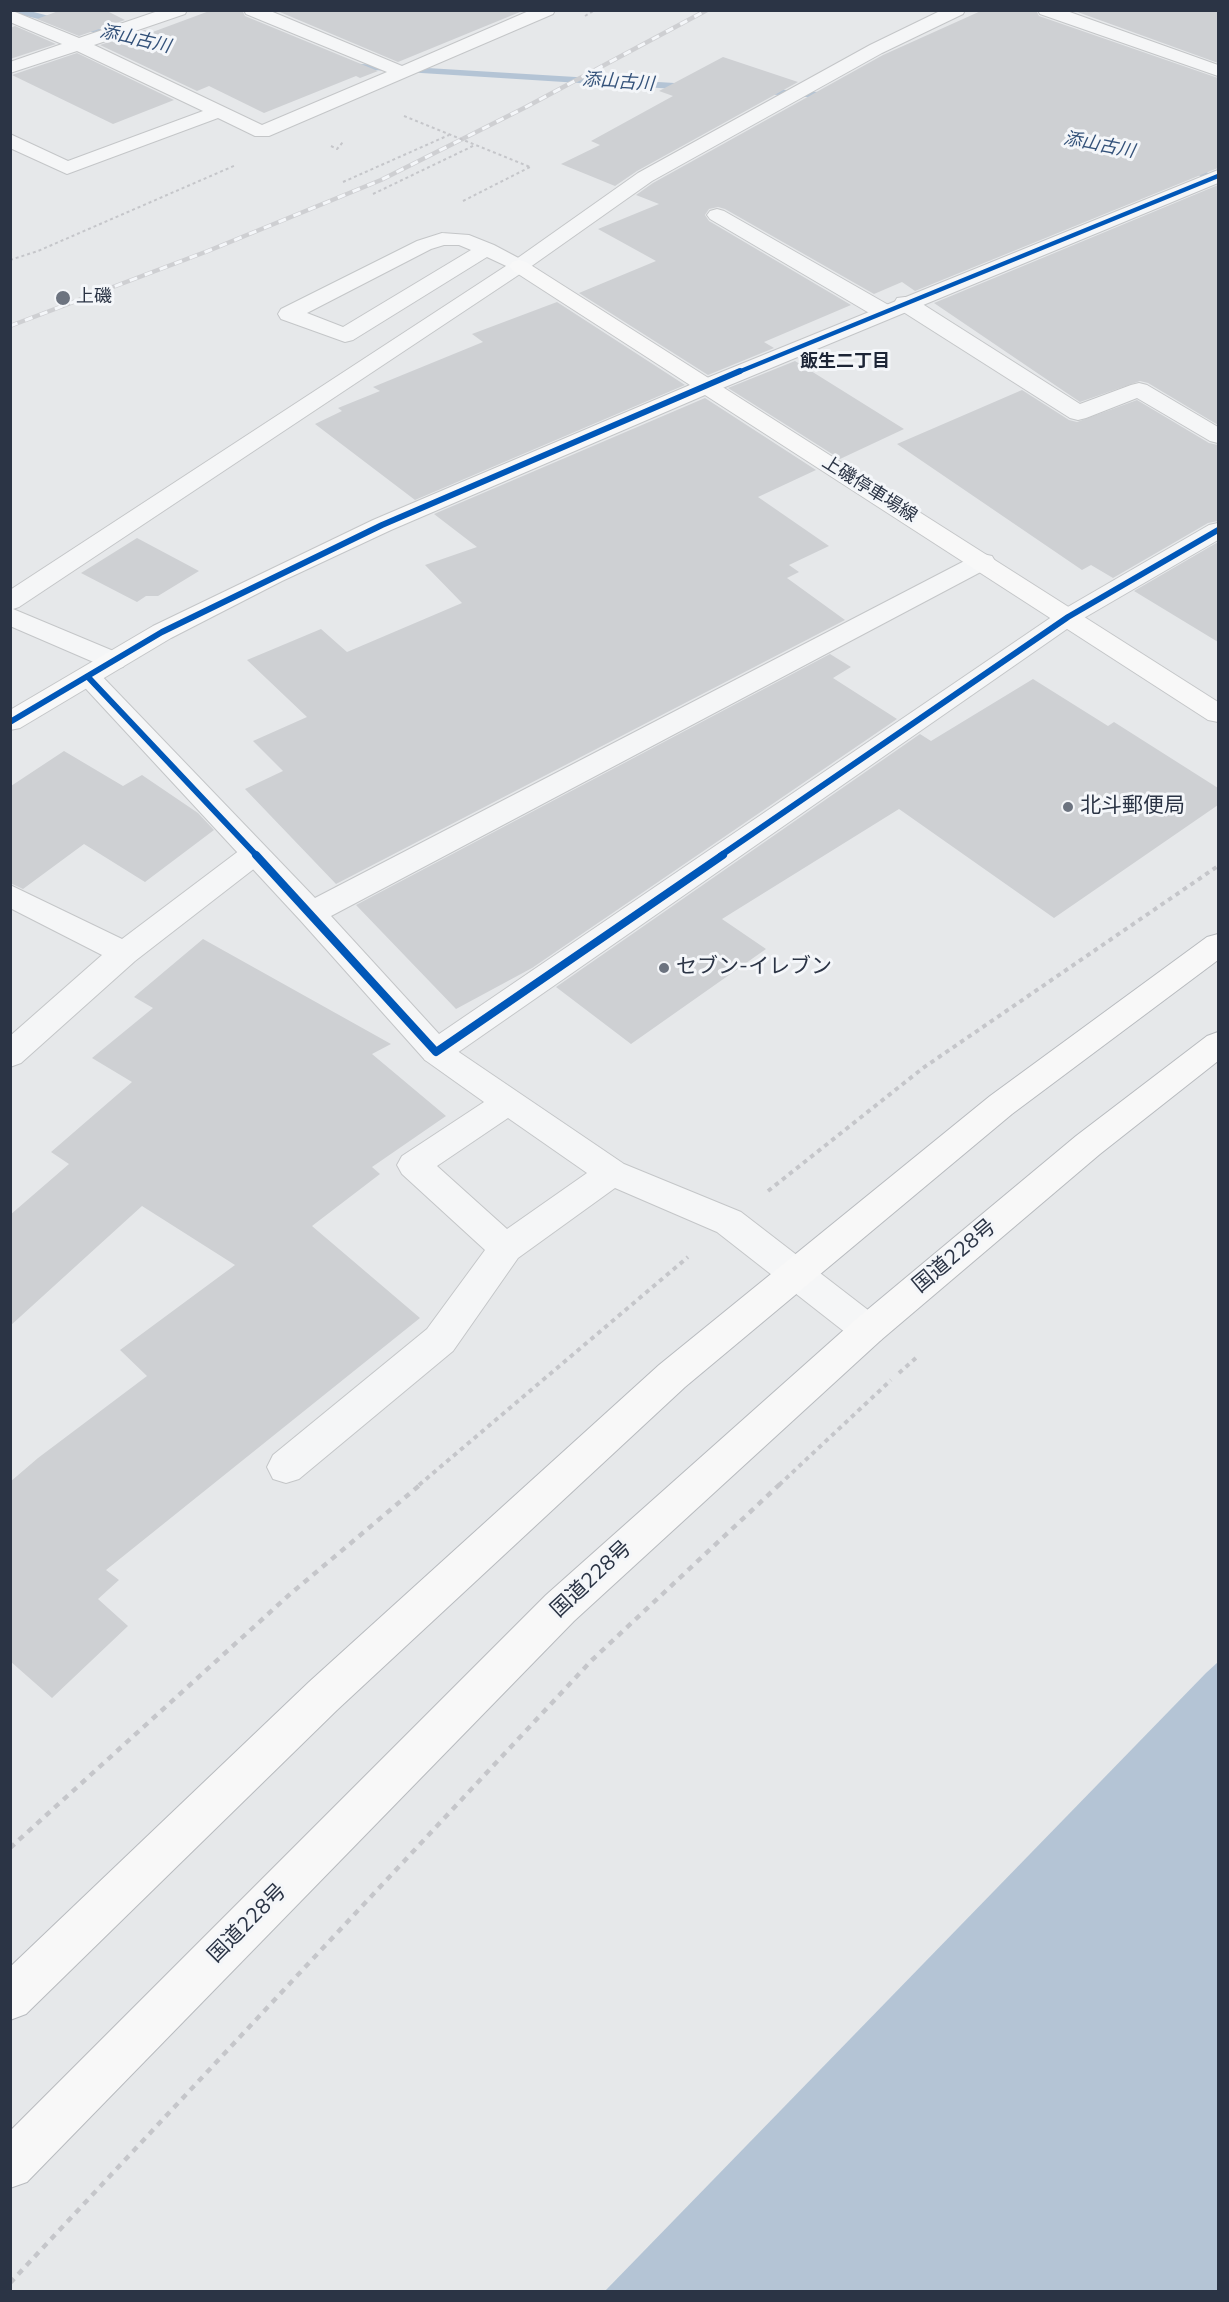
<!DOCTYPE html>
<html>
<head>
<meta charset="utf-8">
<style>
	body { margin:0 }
	#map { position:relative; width:1229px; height:2302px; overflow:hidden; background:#e6e8ea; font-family:"Nunito Sans",sans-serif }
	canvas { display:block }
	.frame { position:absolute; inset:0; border:12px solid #2b3445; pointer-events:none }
</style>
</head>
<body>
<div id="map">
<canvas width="1229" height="2302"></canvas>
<div class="frame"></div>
</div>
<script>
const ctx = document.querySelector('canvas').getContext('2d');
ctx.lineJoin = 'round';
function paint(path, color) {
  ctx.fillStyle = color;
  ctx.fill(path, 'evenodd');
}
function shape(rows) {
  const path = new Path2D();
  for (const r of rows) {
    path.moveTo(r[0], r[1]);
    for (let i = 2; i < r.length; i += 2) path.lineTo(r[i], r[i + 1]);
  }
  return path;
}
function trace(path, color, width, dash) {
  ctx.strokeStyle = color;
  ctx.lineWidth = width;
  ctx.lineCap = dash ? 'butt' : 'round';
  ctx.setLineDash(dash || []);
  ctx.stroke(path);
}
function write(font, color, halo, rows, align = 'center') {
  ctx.font = font + ' "Nunito Sans","Noto Sans JP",sans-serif';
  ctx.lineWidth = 6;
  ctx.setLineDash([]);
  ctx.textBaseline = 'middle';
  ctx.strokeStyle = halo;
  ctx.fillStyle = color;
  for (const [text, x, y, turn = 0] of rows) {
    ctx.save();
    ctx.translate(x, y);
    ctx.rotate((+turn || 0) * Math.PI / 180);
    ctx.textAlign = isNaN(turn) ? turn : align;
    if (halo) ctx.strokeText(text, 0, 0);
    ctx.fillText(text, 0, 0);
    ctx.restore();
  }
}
const water = shape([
	[1218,1662,1218,2291,605,2291,1206,1673]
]);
const stream = shape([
	[10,10,26,10,153,43,148,46,10,12,10,10],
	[345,63,691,84,696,87,691,90,342,68,342,64,345,63],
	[755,88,835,93,840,96,835,99,751,93,751,89,755,88],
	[1183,160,1218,178,1218,185,1179,165,1178,163,1183,160]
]);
const building = shape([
	[61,10,105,10,125,20,79,36,37,19],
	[212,10,242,10,245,16,378,71,360,78,356,76,264,113,209,86,197,91,100,45,145,30,150,33],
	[275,10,520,10,520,12,398,62],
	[983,10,1036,10,1039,16,1218,78,1218,168,915,291,902,282,874,294,725,209,718,207,709,209,705,215,709,221,851,305,764,342,774,348,708,375,579,293,656,261,598,229,659,204,636,195,653,183,883,55],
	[1072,10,1218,10,1218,63],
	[15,26,56,44,10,59,10,28],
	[77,53,174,100,113,124,12,75],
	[723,57,798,82,637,171,615,186,561,164,600,145,591,141,673,96,659,91],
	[1218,185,1218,425,1148,383,1140,381,1080,402,934,303],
	[557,302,685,385,415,500,315,424,342,411,338,408,380,391,373,387,483,342,472,334],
	[795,361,904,429,840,459,728,388],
	[1022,390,1069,420,1077,422,1137,400,1209,443,1218,445,1218,521,1208,523,1113,578,1091,565,1082,570,897,444],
	[705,398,816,470,758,497,829,546,789,565,799,572,787,578,845,620,336,884,245,789,283,771,253,741,307,717,247,660,321,629,347,652,462,603,425,565,477,547,434,514],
	[137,538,199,571,158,596,146,596,137,602,81,573],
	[1218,542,1218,642,1134,591],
	[830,654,851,667,833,678,897,719,532,968,456,1009,356,905],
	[1033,679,1108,726,1114,722,1218,788,1218,805,1054,918,899,809,722,919,766,949,631,1044,556,987,920,734,931,741],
	[64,751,123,786,142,775,198,813,214,830,145,882,84,844,23,889,10,883,11,786],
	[203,939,391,1044,372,1054,446,1116,372,1167,380,1174,312,1226,420,1318,106,1570,119,1580,98,1599,128,1626,52,1698,10,1661,10,1482,38,1458,147,1376,120,1350,235,1265,142,1206,10,1326,10,1215,69,1164,51,1152,132,1082,92,1058,153,1008,134,997]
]);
const pathFar2 = shape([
	[585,16,595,10],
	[331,146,337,149,343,142],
	[343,182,449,135],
	[373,194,475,145],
	[463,201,530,167],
	[10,260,38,251,236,165]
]);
const pathFar1 = shape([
	[768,1191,923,1068,1218,866],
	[899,1373,916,1358],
	[419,1485,688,1257],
	[779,1485,891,1380]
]);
const path = shape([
	[10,1848,289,1595,421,1484],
	[10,2283,592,1660,780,1484]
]);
const lane = shape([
	[717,209,724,211,892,307,895,312,892,317,884,318,876,317,710,219,707,215,710,211,717,209],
	[442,233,469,235,494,245,526,262,529,266,526,270,519,272,487,257,353,340,345,342,281,319,278,314,281,309,417,241,442,233],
	[444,245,459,245,471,250,343,327,307,313,431,249,444,245],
	[905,297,913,298,1080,404,1131,385,1139,383,1147,385,1218,427,1218,443,1210,441,1137,398,1086,418,1078,420,1070,418,897,308,894,303,897,298,905,297],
	[254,844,264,847,268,854,264,861,135,961,21,1063,10,1067,10,1036,102,955,10,908,10,885,122,939,244,847,254,844],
	[436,1040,447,1044,624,1164,741,1212,881,1320,886,1330,881,1340,868,1345,855,1340,717,1232,615,1188,518,1258,453,1351,299,1479,286,1483,273,1479,267,1467,273,1455,427,1329,485,1250,402,1174,397,1165,402,1156,484,1102,425,1060,420,1052,425,1044,436,1040],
	[508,1118,587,1173,507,1229,437,1166,508,1118]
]);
const street = shape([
	[10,10,79,38,161,10,187,10,185,14,94,45,262,125,387,72,246,14,244,10,268,10,402,66,531,10,555,10,553,14,269,136,255,136,218,118,67,174,10,148,10,134,68,161,203,111,77,51,10,73,10,62,62,44,10,22,10,10],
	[942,10,965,10,963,14,882,53,652,181,526,270,19,607,13,609,123,655,127,661,123,667,114,669,105,667,10,626,10,590,512,262,638,173,870,45,942,10],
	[1038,10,1064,10,1218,65,1218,76,1040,14,1038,10],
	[1218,170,1218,183,713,392,705,394,697,392,694,387,697,382,1218,170],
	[1218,523,1218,540,1077,622,447,1060,436,1064,425,1060,300,920,75,677,79,671,88,669,97,671,315,898,974,556,983,554,992,556,995,561,992,566,331,916,439,1034,1059,612,1209,525,1218,523]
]);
const secondary = shape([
	[519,260,526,262,1218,702,1218,722,1208,720,705,395,391,530,282,581,171,638,20,728,10,730,10,710,153,626,373,520,690,385,512,270,509,266,512,262,519,260]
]);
const highway = shape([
	[1218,934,1218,960,1012,1114,685,1387,337,1710,26,2014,10,2020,10,1967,309,1682,659,1365,990,1096,1207,937,1218,934],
	[1218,1032,1218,1061,1100,1154,881,1340,574,1621,27,2182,10,2188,10,2131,546,1595,855,1320,1076,1136,1207,1036,1218,1032]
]);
const rail = shape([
	[10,326,208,251,381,180,526,107,707,10]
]);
const pathBridge = shape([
	[404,116,530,167]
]);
const cyclewayFar2 = shape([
	[736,373,1218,176]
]);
const cyclewayFar1 = shape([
	[88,677,257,856],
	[10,722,162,632,382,525,740,371],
	[720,856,1068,617,1218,530]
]);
const cycleway = shape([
	[256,855,436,1052,723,855]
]);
const markers = [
	[63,298,8,"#6c737f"],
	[1068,807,6,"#6c737f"],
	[664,968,6,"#6c737f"]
];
const farWaternames = [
	["添山古川",135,40,13],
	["添山古川",618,83,4],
	["添山古川",1099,146,11]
];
const farPoinames = [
	["上磯",76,298]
];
const farNeighbourhoodnames = [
	["飯生二丁目",845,363]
];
const farStreetnames = [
	["上磯停車場線",869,490,32]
];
const poiNames = [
	["北斗郵便局",1080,807],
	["セブン-イレブン",676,968]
];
const streetNames = [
	["国道228号",955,1257,-40],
	["国道228号",592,1580,-43],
	["国道228号",248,1924,-45]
];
paint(water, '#b4c4d5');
paint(stream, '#b4c4d5');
paint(building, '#ced0d3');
trace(lane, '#c4c6c8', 2);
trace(street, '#c4c6c8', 2);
trace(secondary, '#c4c6c8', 2);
trace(highway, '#b8bbbf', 2);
trace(pathFar2, '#c5c6ca', 2, [3, 3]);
trace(pathFar1, '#c5c6ca', 4, [4.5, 4.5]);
trace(path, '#c5c6ca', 4.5, [6, 6]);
paint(lane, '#f5f6f7');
paint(street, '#f5f6f7');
paint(secondary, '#f8f8f8');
paint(highway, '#f8f8f8');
trace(rail, '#cecfd2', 4.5);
trace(rail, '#f4f6f9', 3, [8]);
trace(pathBridge, '#c5c6ca', 2, [3, 3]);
trace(cyclewayFar2, '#0057b8', 4.5);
trace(cyclewayFar1, '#0057b8', 6);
trace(cycleway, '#0057b8', 8);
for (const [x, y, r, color] of markers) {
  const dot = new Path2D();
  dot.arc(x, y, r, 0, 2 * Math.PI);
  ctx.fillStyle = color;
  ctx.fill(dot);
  trace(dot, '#f4f6f9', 2);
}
write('italic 18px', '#34527a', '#f4f6f9', farWaternames);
write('18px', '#2b3445', '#f4f6f9', farPoinames, 'left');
write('bold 18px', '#1d2536', '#f4f6f9', farNeighbourhoodnames);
write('18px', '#2b3445', '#f4f6f9', farStreetnames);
write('21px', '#2b3445', '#f4f6f9', poiNames, 'left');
write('21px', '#2b3445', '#f4f6f9', streetNames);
</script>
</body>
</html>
